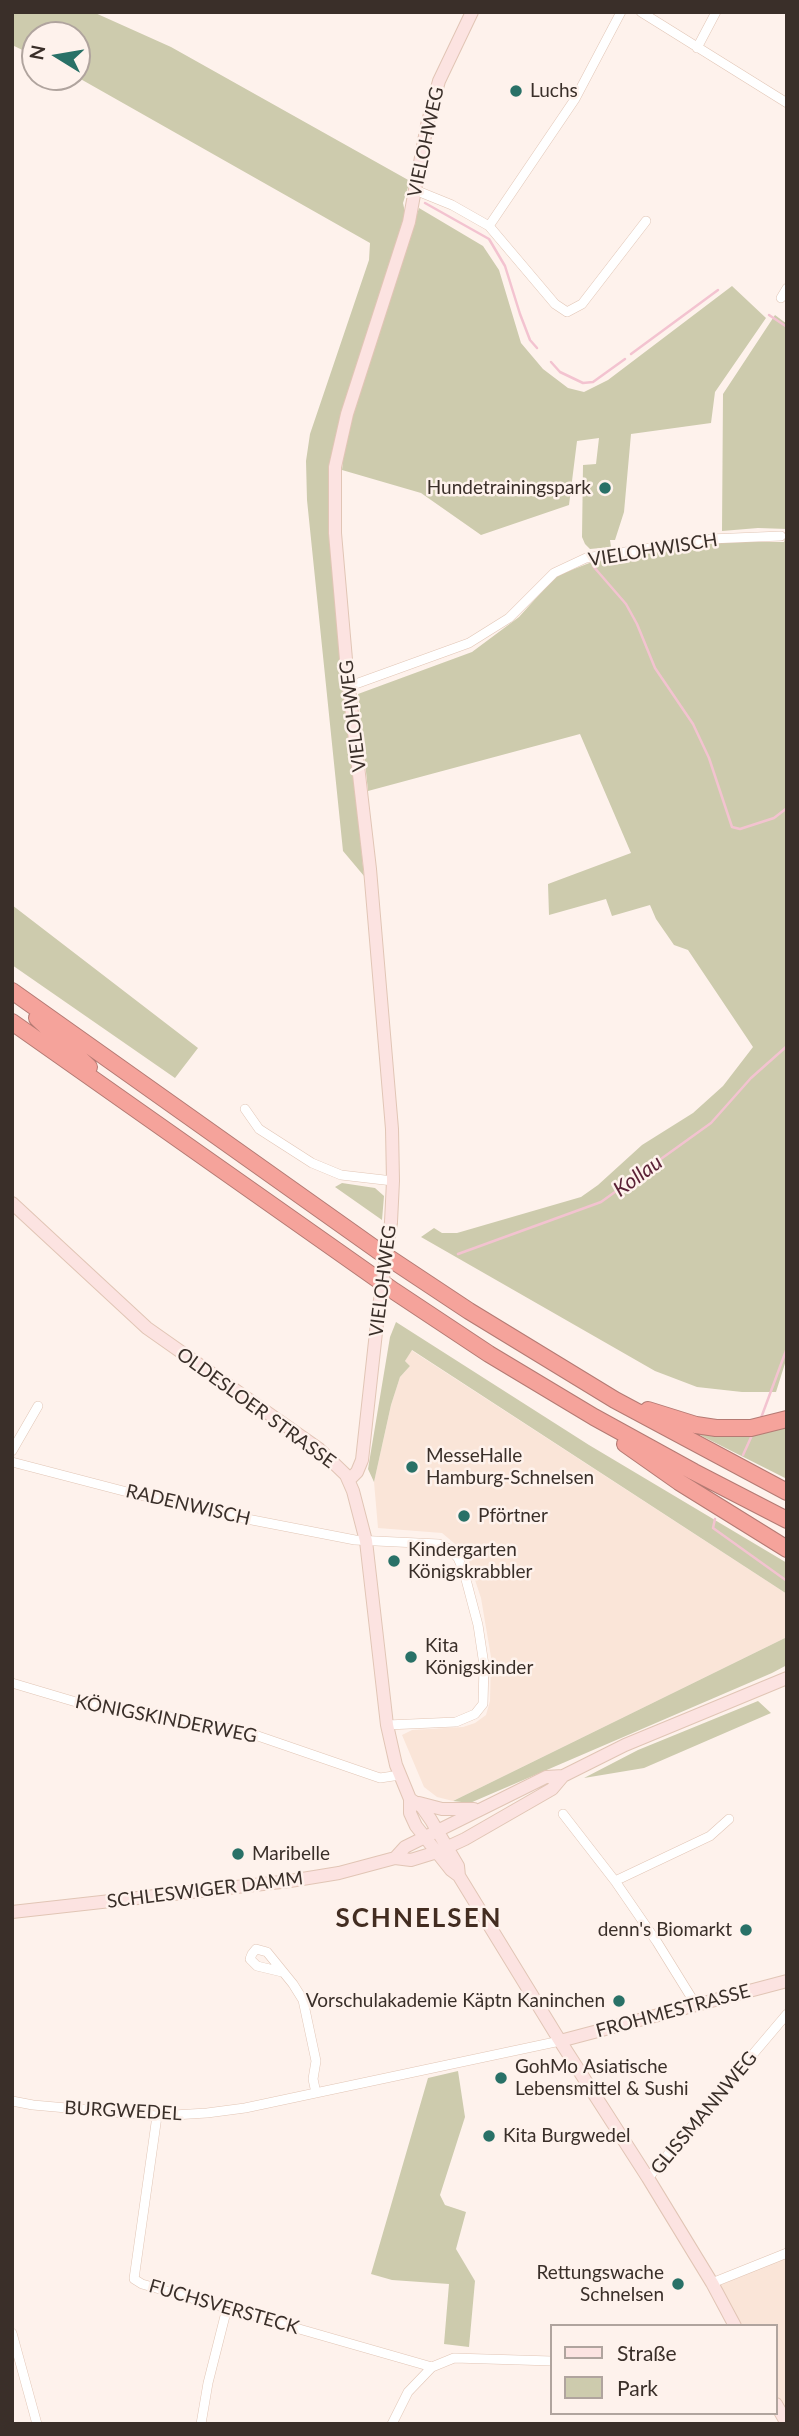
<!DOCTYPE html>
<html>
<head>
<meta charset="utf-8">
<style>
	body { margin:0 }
	#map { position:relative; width:799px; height:2436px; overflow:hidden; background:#fef2ec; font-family:Lato,sans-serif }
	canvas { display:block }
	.frame { position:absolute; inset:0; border:14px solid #3a2f29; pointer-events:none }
	.legend { position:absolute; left:550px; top:2324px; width:228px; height:91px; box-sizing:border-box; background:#fef2ec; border:2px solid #b0a49e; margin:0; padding:9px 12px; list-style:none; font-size:21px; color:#3a2f29 }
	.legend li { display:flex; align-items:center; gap:14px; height:35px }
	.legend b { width:35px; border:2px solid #b0a49e }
	.north { position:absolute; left:21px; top:21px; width:70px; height:70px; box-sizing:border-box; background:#fef2ec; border:2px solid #b0a49e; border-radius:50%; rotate:281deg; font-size:19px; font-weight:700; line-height:28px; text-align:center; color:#3a2f29 }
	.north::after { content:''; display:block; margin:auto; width:24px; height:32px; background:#297167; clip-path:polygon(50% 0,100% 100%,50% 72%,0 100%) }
</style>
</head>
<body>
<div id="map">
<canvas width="799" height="2436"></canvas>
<div class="frame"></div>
<ul class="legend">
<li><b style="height:9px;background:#fce3e1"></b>Straße</li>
<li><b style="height:19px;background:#cdcbad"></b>Park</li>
</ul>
<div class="north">N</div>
</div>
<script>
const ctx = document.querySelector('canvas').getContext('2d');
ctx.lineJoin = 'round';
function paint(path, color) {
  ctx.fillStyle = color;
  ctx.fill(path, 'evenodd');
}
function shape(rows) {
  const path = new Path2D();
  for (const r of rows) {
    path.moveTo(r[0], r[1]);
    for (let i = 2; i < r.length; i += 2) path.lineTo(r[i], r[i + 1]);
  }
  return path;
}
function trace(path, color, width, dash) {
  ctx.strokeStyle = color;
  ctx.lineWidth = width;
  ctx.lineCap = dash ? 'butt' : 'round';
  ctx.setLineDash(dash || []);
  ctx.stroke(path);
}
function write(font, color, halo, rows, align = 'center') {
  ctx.font = font + ' Lato,sans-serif';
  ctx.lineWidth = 5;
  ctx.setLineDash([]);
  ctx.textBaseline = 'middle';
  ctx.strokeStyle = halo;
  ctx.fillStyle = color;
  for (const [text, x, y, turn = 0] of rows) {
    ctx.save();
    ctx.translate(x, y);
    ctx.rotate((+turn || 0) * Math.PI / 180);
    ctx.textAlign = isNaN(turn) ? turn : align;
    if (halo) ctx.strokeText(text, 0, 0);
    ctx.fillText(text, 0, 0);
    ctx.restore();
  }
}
const built = shape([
	[411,1350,787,1594,787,1637,453,1801,437,1797,424,1787,402,1735,412,1730,463,1727,475,1723,486,1715,490,1701,491,1657,481,1598,466,1553,442,1533,378,1528,374,1482,391,1405,400,1377,410,1366,405,1361],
	[787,2257,787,2405,783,2407,776,2394,776,2326,741,2326,720,2285]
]);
const green = shape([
	[12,12,93,12,171,47,410,181,403,203,406,217,342,412,329,467,329,534,364,876,343,851,307,500,306,461,310,434,369,260,370,243,77,77,77,35,35,35,35,56,12,45],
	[419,208,483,246,499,270,521,343,543,369,568,388,584,392,608,380,732,286,766,318,715,392,711,423,631,434,624,512,615,540,610,540,611,547,590,549,585,544,582,537,583,465,596,464,599,438,577,441,569,505,481,535,421,493,342,470,345,442,352,416],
	[775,315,787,324,787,529,758,528,722,531,723,394],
	[787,530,787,1357,776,1392,742,1392,697,1387,655,1371,421,1237,434,1228,442,1233,457,1233,581,1197,598,1185,642,1145,693,1113,723,1086,753,1047,688,950,674,945,656,919,650,905,612,916,606,899,549,915,548,884,631,853,580,734,368,791,358,694,472,652,519,617,556,576,592,562,709,542,784,542],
	[12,905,198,1048,175,1078,12,965],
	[342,1183,375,1188,384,1196,382,1220,335,1187],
	[396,1322,589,1445,787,1563,787,1594,412,1350,405,1361,410,1366,400,1377,391,1405,374,1482,368,1469,390,1337],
	[787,1424,787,1479,686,1428],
	[787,1637,787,1665,772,1673,470,1803,453,1801],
	[758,1701,771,1713,644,1768,584,1778,638,1750],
	[458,2071,465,2117,440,2195,445,2205,466,2212,456,2249,475,2281,469,2347,444,2344,449,2284,392,2280,371,2274,428,2078]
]);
const stream = shape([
	[425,203,489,239,505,266,520,314,530,340,537,348],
	[769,315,787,327],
	[631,354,718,290],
	[551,362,560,372,583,383,593,382,625,359],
	[593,566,626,604,637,624,655,668,693,724,709,758,732,827,740,829,774,818,787,808],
	[458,1254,601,1202,711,1123,751,1078,787,1046],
	[761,1418,787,1348],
	[743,1455,753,1433],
	[715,1519,713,1528,787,1581]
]);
const street = shape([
	[641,12,787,103],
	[697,48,716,12],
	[415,190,452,205,489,226,555,304,567,312,582,304,646,221],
	[489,226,575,99,621,12],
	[781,298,787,288],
	[350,686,469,643,509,618,554,573,586,558,710,539,781,536],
	[245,1109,259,1129,312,1163,341,1175,393,1181],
	[12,1451,38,1406],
	[12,1462,131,1493,247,1519,355,1540,439,1544,451,1550,458,1558,464,1572,478,1625,484,1665,483,1704,475,1714,456,1722,387,1725],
	[12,1683,76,1702,203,1722,255,1735,380,1778,400,1775],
	[563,1814,615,1881,657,1942,696,2005],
	[615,1881,710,1836,729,1819],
	[282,1972,257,1966,250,1959,252,1954,256,1949,267,1952,293,1984,303,2000,316,2061,313,2079,316,2093],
	[12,2101,33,2105,157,2116,207,2113,245,2108,560,2041],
	[157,2116,134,2279,142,2284,432,2367],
	[648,2178,787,2014],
	[712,2283,787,2253],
	[12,2333,37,2424],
	[201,2424,208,2383,227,2308],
	[392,2424,408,2392,432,2367,454,2358,552,2361]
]);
const secondary = shape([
	[12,1203,147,1328,319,1449,346,1475,353,1491,366,1541,387,1725,396,1765,410,1799,410,1813,416,1826,451,1870,459,1876,560,2041,648,2178,712,2283,735,2326],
	[391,1222,393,1181,392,1129,370,869,347,671,335,533,335,467,347,414,409,222,427,125,439,81,472,12],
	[349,1480,357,1472,362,1460,378,1314],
	[410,1799,422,1807,431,1820,458,1866,459,1876],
	[419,1803,442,1809,474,1809],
	[395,1858,405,1847,546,1777,563,1776,625,1745,787,1678],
	[12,1912,290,1881,339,1873,395,1858,411,1860,437,1852,465,1839,552,1789,563,1776],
	[560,2041,787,1981],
	[776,2404,787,2424]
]);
const highway = shape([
	[12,991,377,1250,469,1311,615,1400,787,1492],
	[37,1018,89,1067],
	[12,1022,394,1291,489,1354,594,1417,694,1472,787,1520],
	[648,1410,696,1425,716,1428,751,1428,787,1419],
	[625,1444,679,1482,787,1549]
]);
const secondaryBridge = shape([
	[378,1314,391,1222]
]);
const markers = [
	[516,91,7,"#297167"],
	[605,488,7,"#297167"],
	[412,1467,7,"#297167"],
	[464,1516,7,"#297167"],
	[394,1561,7,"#297167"],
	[411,1657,7,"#297167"],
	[238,1854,7,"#297167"],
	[746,1930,7,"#297167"],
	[619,2001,7,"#297167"],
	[501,2078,7,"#297167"],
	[489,2136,7,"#297167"],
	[678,2284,7,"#297167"]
];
const poiNames = [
	["Luchs",530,91],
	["Hundetrainingspark",591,488,"right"],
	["MesseHalle",426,1456],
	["Hamburg-Schnelsen",426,1478],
	["Pförtner",478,1516],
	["Kindergarten",408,1550],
	["Königskrabbler",408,1572],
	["Kita",425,1646],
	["Königskinder",425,1668],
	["Maribelle",252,1854],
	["denn's Biomarkt",732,1930,"right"],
	["Vorschulakademie Käptn Kaninchen",605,2001,"right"],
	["GohMo Asiatische",515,2067],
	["Lebensmittel & Sushi",515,2089],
	["Kita Burgwedel",503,2136],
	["Rettungswache",664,2273,"right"],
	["Schnelsen",664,2295,"right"]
];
const streetNames = [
	["VIELOHWEG",426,142,-78],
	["VIELOHWISCH",653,550,-9],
	["VIELOHWEG",353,716,-97],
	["VIELOHWEG",383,1281,-83],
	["OLDESLOER STRASSE",256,1408,36],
	["RADENWISCH",188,1505,13],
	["KÖNIGSKINDERWEG",166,1719,11],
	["SCHLESWIGER DAMM",205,1890,-7],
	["FROHMESTRASSE",673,2011,-15],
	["BURGWEDEL",123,2111,3],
	["GLISSMANNWEG",704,2113,-50],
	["FUCHSVERSTECK",224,2307,16]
];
const waterNames = [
	["Kollau",638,1176,-36]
];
const districtNames = [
	["SCHNELSEN",419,1919]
];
paint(built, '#fae5d8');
paint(green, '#cdcbad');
trace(stream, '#f3c3d0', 2.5);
trace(street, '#e1c5b5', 10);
trace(secondary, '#e1c5b5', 14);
trace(highway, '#b47a73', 18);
trace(street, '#fff', 9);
trace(secondary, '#fce3e1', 12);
trace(highway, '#f5a39b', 16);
trace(secondaryBridge, '#e1c5b5', 14, []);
trace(secondaryBridge, '#fce3e1', 12);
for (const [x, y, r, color] of markers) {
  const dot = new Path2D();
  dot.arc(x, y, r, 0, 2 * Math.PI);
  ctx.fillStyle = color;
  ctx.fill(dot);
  trace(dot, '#fef2ec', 2.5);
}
write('19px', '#3a2f29', '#fef2ec', poiNames, 'left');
write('19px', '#3a2f29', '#fef2ec', streetNames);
write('italic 21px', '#5a2136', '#fef2ec', waterNames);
ctx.letterSpacing = '2px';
write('bold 26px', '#432d21', '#fef2ec', districtNames);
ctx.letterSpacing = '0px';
</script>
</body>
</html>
